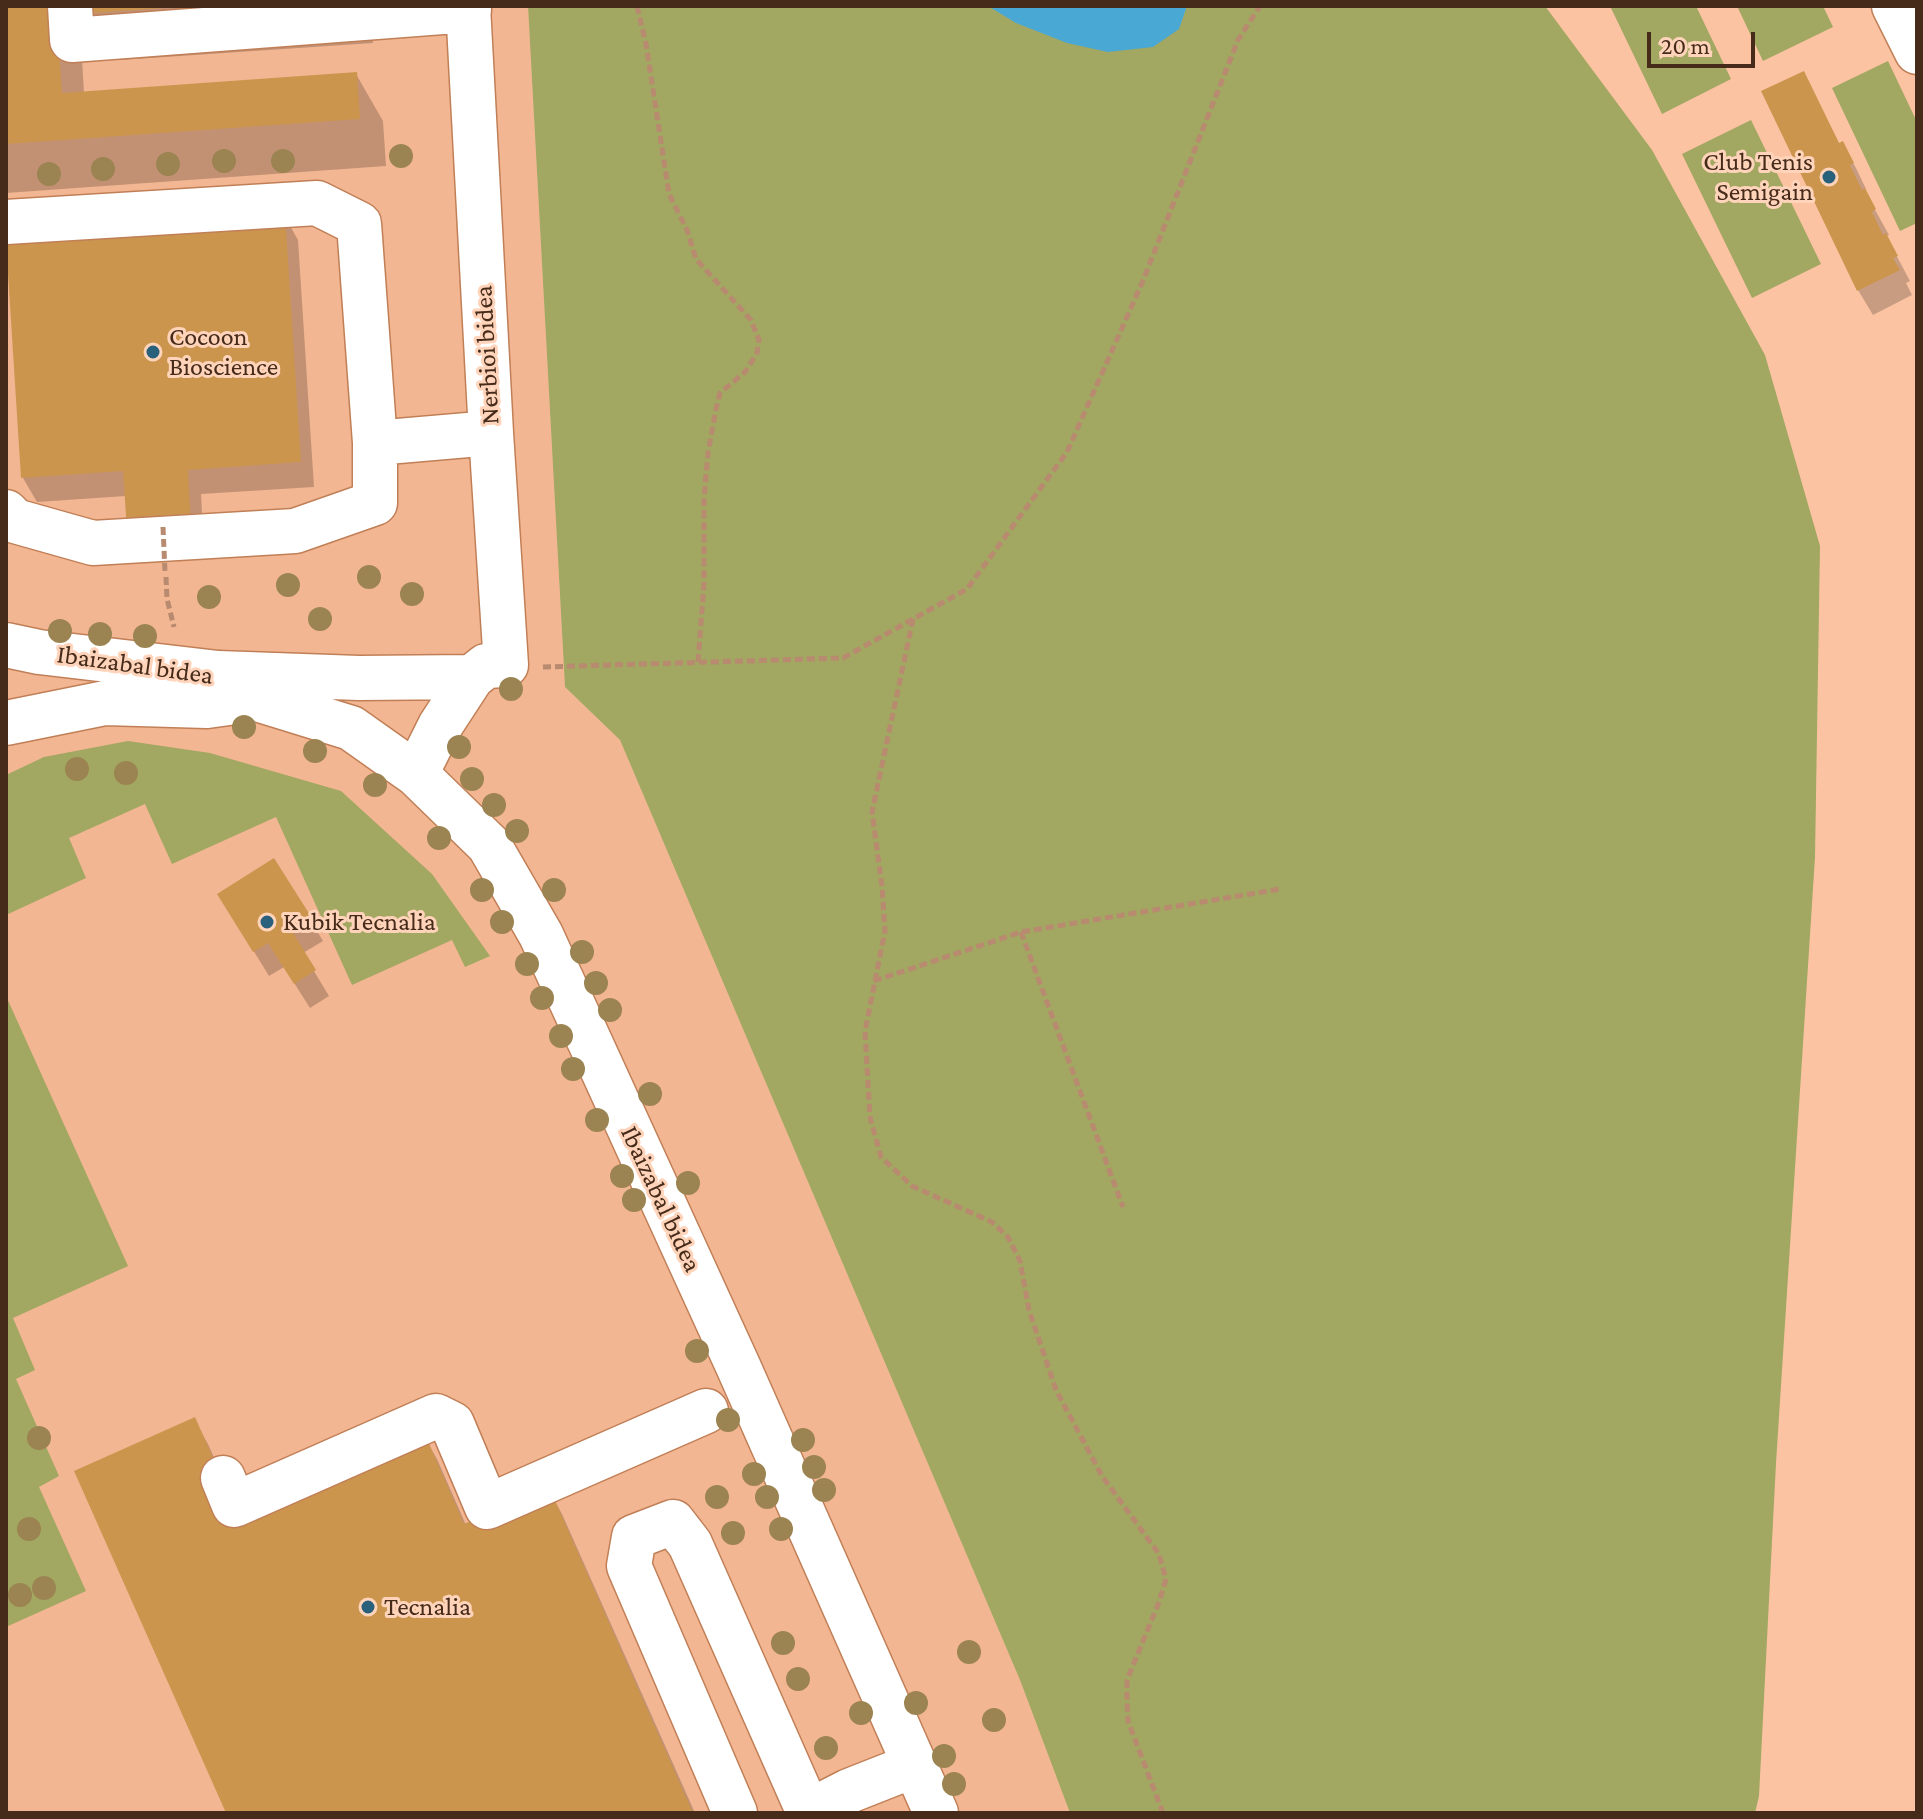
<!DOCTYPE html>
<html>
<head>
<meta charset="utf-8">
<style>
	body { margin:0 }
	#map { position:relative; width:1923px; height:1819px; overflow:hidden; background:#fbc3a1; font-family:"Crimson Pro",serif }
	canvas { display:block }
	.frame { position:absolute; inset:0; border:8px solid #462b1a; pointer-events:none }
	.scale { position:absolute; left:1647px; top:32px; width:108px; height:36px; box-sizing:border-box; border:4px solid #462b1a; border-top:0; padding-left:10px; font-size:24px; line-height:28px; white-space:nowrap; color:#462b1a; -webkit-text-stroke:6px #ffd4ba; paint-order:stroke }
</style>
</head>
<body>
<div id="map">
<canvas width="1923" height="1819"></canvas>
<div class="frame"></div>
<div class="scale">20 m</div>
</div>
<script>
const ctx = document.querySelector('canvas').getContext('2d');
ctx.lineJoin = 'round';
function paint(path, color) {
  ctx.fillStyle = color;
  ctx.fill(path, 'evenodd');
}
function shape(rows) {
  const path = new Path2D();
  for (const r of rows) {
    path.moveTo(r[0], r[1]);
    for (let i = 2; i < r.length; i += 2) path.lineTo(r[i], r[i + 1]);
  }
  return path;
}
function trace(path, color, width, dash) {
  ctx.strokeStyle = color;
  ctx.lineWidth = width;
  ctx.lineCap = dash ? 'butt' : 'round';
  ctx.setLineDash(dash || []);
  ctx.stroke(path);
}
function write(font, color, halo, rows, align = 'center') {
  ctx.font = font + ' "Crimson Pro",serif';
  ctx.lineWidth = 6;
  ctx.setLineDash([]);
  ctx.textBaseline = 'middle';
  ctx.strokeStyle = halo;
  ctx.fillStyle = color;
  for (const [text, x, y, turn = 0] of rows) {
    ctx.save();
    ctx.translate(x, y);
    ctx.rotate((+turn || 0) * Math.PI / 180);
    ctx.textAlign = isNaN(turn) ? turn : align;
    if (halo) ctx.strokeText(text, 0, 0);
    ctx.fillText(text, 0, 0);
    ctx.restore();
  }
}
const built = shape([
	[6,6,528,6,565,687,620,740,1020,1680,1070,1813,6,1813]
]);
const green = shape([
	[528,6,1545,6,1652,150,1765,355,1820,546,1815,857,1776,1463,1759,1796,1755,1813,1070,1813,1020,1680,620,740,565,687],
	[1610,6,1696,6,1731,79,1662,114],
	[1737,6,1823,6,1833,27,1763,61],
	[1888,61,1917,122,1917,223,1900,231,1832,88],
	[1751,120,1821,264,1752,298,1682,154],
	[128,741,210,753,341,791,432,874,490,956,465,967,452,940,352,985,276,817,172,864,145,804,69,838,86,878,6,915,6,775,44,757],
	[6,996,128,1266,13,1318,35,1370,16,1379,59,1476,39,1487,86,1591,6,1627]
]);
const water = shape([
	[988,6,1187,6,1179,29,1153,47,1108,52,1067,43,1016,23]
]);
const shadow = shape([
	[6,6,79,6,84,93,356,74,383,121,386,166,6,193],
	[93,6,371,6,373,43,120,60,93,13],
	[1803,73,1840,145,1842,144,1856,168,1866,189,1864,190,1889,235,1886,236,1910,281,1906,283,1912,295,1873,315,1858,290],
	[284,215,298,240,314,487,201,494,204,550,126,496,37,502,23,478],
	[274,860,323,941,303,953,329,996,310,1008,284,967,269,976,234,919],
	[194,1420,208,1444,240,1516,423,1435,437,1459,466,1525,548,1489,562,1514,695,1813,228,1813]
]);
const building = shape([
	[6,6,56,6,62,93,357,72,360,119,6,144],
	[91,6,164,6,164,8,91,13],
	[1804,71,1839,143,1843,141,1854,163,1850,165,1862,190,1865,188,1876,209,1872,212,1883,235,1886,233,1898,256,1893,258,1900,270,1857,291,1761,91],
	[285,213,301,462,188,470,191,525,127,530,123,471,21,478,6,242],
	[274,858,310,915,290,928,316,970,294,984,268,943,253,952,217,894],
	[195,1417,238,1514,424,1432,464,1524,549,1487,693,1813,226,1813,74,1471]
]);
const path = shape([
	[637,6,646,44,669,194,687,230,696,259,751,320,759,340,757,353,745,372,720,393,716,409,708,453,704,499,704,583,698,663],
	[166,577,167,599,174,627],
	[913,619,872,812,882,886,885,931,865,1031,870,1117,881,1157,912,1186,992,1222,1008,1237,1020,1261,1029,1310,1056,1390,1102,1476,1159,1554,1166,1579,1159,1602,1127,1680,1127,1701,1128,1721,1163,1813],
	[543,667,843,658,967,589,1067,452,1142,283,1238,40,1260,6],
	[1021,932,1123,1207],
	[874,981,1021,932,1280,889]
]);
const minor = shape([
	[70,6,72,40,469,10],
	[1894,6,1917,52],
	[6,222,317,203,359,224,375,443,375,503,295,531,93,543,15,521,6,512],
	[375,443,491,433],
	[6,645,39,652,218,673,359,678,472,677],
	[218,673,257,699,351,728,416,774,489,845,541,935,738,1366,936,1813],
	[6,723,105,703,207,706,257,699],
	[416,774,440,726,472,677,486,666,506,665,491,433,468,6],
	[223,1478,234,1505,436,1416,452,1424,487,1507,706,1411],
	[808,1812,849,1791,915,1765],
	[735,1813,629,1566,634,1537,673,1522,690,1544,809,1813]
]);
const pathBridge = shape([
	[163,527,165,572]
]);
const trees = [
	[401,156],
	[224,161],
	[283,161],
	[168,164],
	[103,169],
	[49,174],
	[369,577],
	[288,585],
	[412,594],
	[209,597],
	[320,619],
	[60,631],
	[100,634],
	[145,636],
	[511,689],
	[244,727],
	[459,747],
	[315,751],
	[77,769],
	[126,773],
	[472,779],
	[375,785],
	[494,805],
	[517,831],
	[439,838],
	[482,890],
	[554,890],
	[502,922],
	[582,952],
	[527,964],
	[596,983],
	[542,998],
	[610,1010],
	[561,1036],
	[573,1069],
	[650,1094],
	[597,1120],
	[622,1176],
	[688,1183],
	[634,1200],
	[697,1351],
	[728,1420],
	[39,1438],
	[803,1440],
	[814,1467],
	[754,1474],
	[824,1490],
	[717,1497],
	[767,1497],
	[29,1529],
	[781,1529],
	[733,1533],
	[44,1588],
	[20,1595],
	[783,1643],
	[969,1652],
	[798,1679],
	[916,1703],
	[861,1713],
	[994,1720],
	[826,1748],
	[944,1756],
	[954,1784]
];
const markers = [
	[1829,177,8,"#29607b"],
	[153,352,8,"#29607b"],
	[267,922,8,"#29607b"],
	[368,1607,8,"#29607b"]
];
const poiNames = [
	["Club Tenis",1813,162,"right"],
	["Semigain",1813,192,"right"],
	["Cocoon",169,337],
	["Bioscience",169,367],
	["Kubik Tecnalia",283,922],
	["Tecnalia",384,1607]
];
const streetNames = [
	["Nerbioi bidea",487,355,-93],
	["Ibaizabal bidea",135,665,8],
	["Ibaizabal bidea",661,1199,65]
];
paint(built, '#f3b692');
paint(green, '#a2a762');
paint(water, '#4aa8d5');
paint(shadow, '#0003');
paint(building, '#cb954e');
trace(minor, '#c07f56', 47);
trace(path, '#b88a6f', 5, [8, 4]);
trace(minor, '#fff', 44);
trace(pathBridge, '#b88a6f', 5, [8, 4]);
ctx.fillStyle = '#9b8451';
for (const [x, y] of trees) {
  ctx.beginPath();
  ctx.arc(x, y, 12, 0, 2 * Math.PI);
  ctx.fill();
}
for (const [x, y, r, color] of markers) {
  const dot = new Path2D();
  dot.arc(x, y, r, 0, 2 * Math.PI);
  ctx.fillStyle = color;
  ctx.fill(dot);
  trace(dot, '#ffd4ba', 3);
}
write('26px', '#462b1a', '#ffd4ba', poiNames, 'left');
write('26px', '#462b1a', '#ffd4ba', streetNames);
</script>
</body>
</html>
